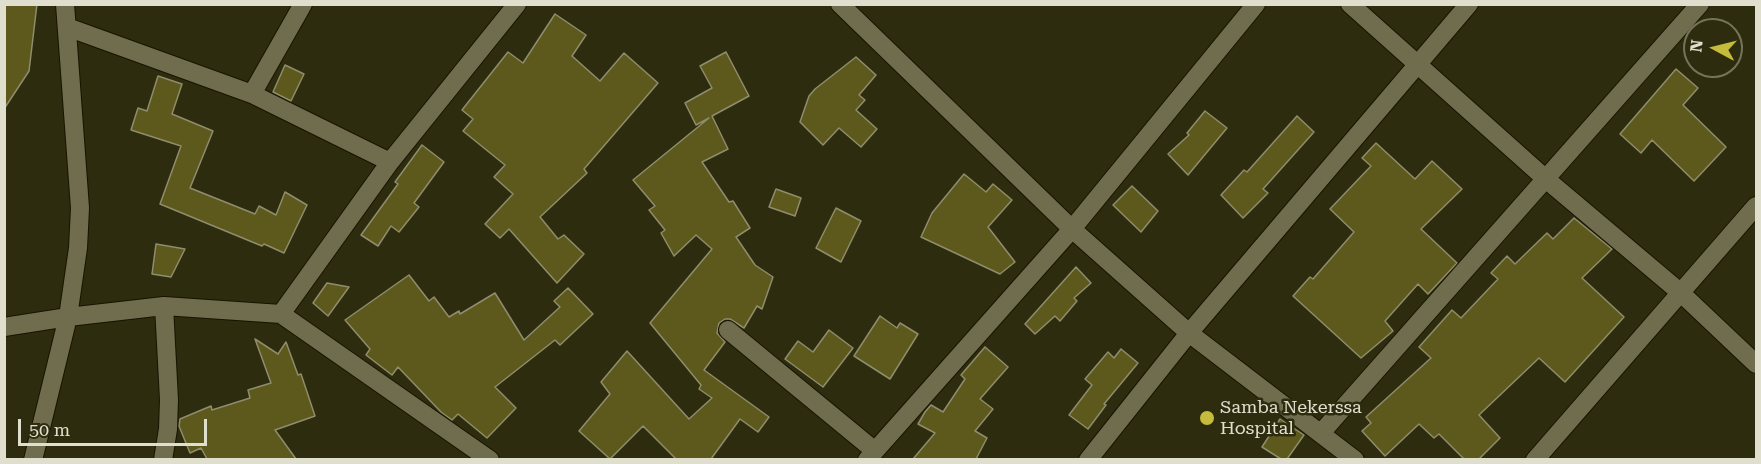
<!DOCTYPE html>
<html>
<head>
<meta charset="utf-8">
<style>
	body { margin:0 }
	#map { position:relative; width:1761px; height:464px; overflow:hidden; background:#2e2c0f; font-family:"Roboto Serif",serif }
	canvas { display:block }
	.frame { position:absolute; inset:0; border:6px solid #e0dfce; pointer-events:none }
	.north { position:absolute; left:1683px; top:18px; width:60px; height:60px; box-sizing:border-box; background:#2e2c0f; border:2px solid #75745b; border-radius:50%; rotate:277deg; font-size:16px; font-weight:700; line-height:24px; text-align:center; color:#e0dfce }
	.north::after { content:''; display:block; margin:auto; width:21px; height:27px; background:#c6bc3c; clip-path:polygon(50% 0,100% 100%,50% 72%,0 100%) }
	.scale { position:absolute; left:18px; top:419px; width:189px; height:27px; box-sizing:border-box; border:3px solid #e0dfce; border-top:0; padding-left:8px; font-size:18px; line-height:21px; white-space:nowrap; color:#e0dfce; -webkit-text-stroke:4px #2e2c0f; paint-order:stroke }
</style>
</head>
<body>
<div id="map">
<canvas width="1761" height="464"></canvas>
<div class="frame"></div>
<div class="north">N</div>
<div class="scale">50 m</div>
</div>
<script>
const ctx = document.querySelector('canvas').getContext('2d');
ctx.lineJoin = 'round';
function paint(path, color) {
  ctx.fillStyle = color;
  ctx.fill(path, 'evenodd');
}
function shape(rows) {
  const path = new Path2D();
  for (const r of rows) {
    path.moveTo(r[0], r[1]);
    for (let i = 2; i < r.length; i += 2) path.lineTo(r[i], r[i + 1]);
  }
  return path;
}
function trace(path, color, width, dash) {
  ctx.strokeStyle = color;
  ctx.lineWidth = width;
  ctx.lineCap = dash ? 'butt' : 'round';
  ctx.setLineDash(dash || []);
  ctx.stroke(path);
}
function write(font, color, halo, rows, align = 'center') {
  ctx.font = font + ' "Roboto Serif",serif';
  ctx.lineWidth = 5;
  ctx.setLineDash([]);
  ctx.textBaseline = 'middle';
  ctx.strokeStyle = halo;
  ctx.fillStyle = color;
  for (const [text, x, y, turn = 0] of rows) {
    ctx.save();
    ctx.translate(x, y);
    ctx.rotate((+turn || 0) * Math.PI / 180);
    ctx.textAlign = isNaN(turn) ? turn : align;
    if (halo) ctx.strokeText(text, 0, 0);
    ctx.fillText(text, 0, 0);
    ctx.restore();
  }
}
const building = shape([
	[4,4,37,4,29,71,4,109,4,4],
	[555,14,586,35,572,56,600,81,624,53,658,83,584,169,587,173,540,217,558,239,564,235,584,254,557,283,509,229,500,238,485,224,513,194,494,177,505,165,463,131,473,119,462,110,508,52,523,63,555,14],
	[726,52,749,96,712,116,728,149,702,162,729,202,733,201,750,228,736,237,755,265,773,277,762,309,757,306,744,328,730,319,725,319,719,323,717,333,725,342,704,370,769,417,758,432,740,419,711,459,676,459,643,426,610,459,579,431,610,394,601,382,627,351,689,419,712,398,699,389,701,385,650,323,712,249,696,235,674,256,661,233,665,230,649,210,655,206,633,180,709,118,696,125,685,103,712,88,700,66,726,52],
	[856,57,876,75,859,95,865,100,856,110,877,129,861,147,839,128,823,145,800,122,809,96,815,89,856,57],
	[285,65,304,74,291,101,273,92,285,65],
	[1676,69,1698,88,1683,105,1726,147,1694,181,1652,140,1641,153,1620,134,1676,69],
	[158,76,182,84,172,114,213,131,190,188,255,214,259,206,276,215,285,192,307,205,284,253,264,244,262,246,160,204,181,146,131,130,138,108,147,111,158,76],
	[1205,111,1227,128,1188,175,1168,154,1189,135,1187,133,1205,111],
	[1297,116,1314,132,1263,189,1268,193,1243,218,1221,195,1244,170,1247,172,1297,116],
	[1376,143,1415,179,1432,161,1462,189,1421,229,1457,263,1428,294,1418,284,1385,321,1393,331,1361,358,1293,296,1310,277,1313,279,1354,232,1330,209,1371,166,1362,158,1376,143],
	[422,145,444,162,414,203,419,207,399,232,391,226,378,246,361,235,398,184,395,182,422,145],
	[964,174,986,192,993,184,1012,200,988,227,1015,262,1000,274,921,237,932,213,964,174],
	[1132,186,1158,211,1141,232,1113,205,1132,186],
	[776,189,801,198,795,216,769,207,776,189],
	[836,208,861,221,841,262,816,248,836,208],
	[1574,218,1612,249,1582,278,1624,317,1565,382,1539,358,1479,415,1500,438,1479,459,1464,459,1439,434,1434,438,1419,424,1385,456,1362,431,1371,423,1366,417,1431,358,1419,347,1452,310,1461,318,1498,279,1491,273,1507,256,1515,264,1547,233,1553,239,1574,218],
	[156,244,185,249,171,277,152,274,156,244],
	[1076,267,1091,283,1074,298,1077,301,1060,321,1055,316,1035,334,1025,324,1076,267],
	[409,275,429,301,434,297,449,317,459,311,460,314,495,293,524,340,560,307,554,301,568,288,593,314,560,345,555,340,495,387,516,408,487,438,458,414,452,420,441,412,398,367,392,375,366,355,370,349,345,320,409,275],
	[327,283,349,287,328,316,313,303,327,283],
	[880,316,897,328,900,323,918,334,890,379,854,356,880,316],
	[829,330,853,348,823,387,785,359,798,341,813,352,829,330],
	[255,339,278,354,286,342,298,375,301,374,315,416,275,430,296,459,207,459,201,448,190,453,179,426,180,419,211,406,212,410,250,398,248,390,271,383,255,339],
	[985,347,1008,367,980,399,993,409,975,431,987,438,976,459,913,459,935,433,918,424,925,412,931,405,943,412,965,379,961,375,985,347],
	[1121,349,1138,363,1104,404,1106,405,1088,429,1069,415,1092,385,1085,379,1108,352,1114,358,1121,349],
	[1280,419,1304,435,1287,459,1281,459,1262,447,1280,419]
]);
const minor = shape([
	[840,4,1072,229,1189,333,1355,460],
	[1350,4,1547,180,1681,293,1756,364],
	[67,27,252,94,390,162],
	[252,94,303,4],
	[281,314,390,162,517,4],
	[4,327,68,317,164,306,281,314,490,460],
	[728,330,875,451],
	[1321,433,1700,4],
	[33,460,68,317,78,248,80,208,65,4],
	[163,460,168,429,169,400,164,306],
	[867,460,1072,229,1256,4],
	[1088,460,1189,333,1469,4],
	[1535,460,1756,206]
]);
const markers = [
	[1207,418,8,"#c6bc3c"]
];
const poiNames = [
	["Samba Nekerssa",1220,408],
	["Hospital",1220,429]
];
paint(building, '#5d581c');
trace(building, '#8f8d6d', 1.5);
trace(minor, '#171400', 20);
trace(minor, '#6f6d4e', 18);
for (const [x, y, r, color] of markers) {
  const dot = new Path2D();
  dot.arc(x, y, r, 0, 2 * Math.PI);
  ctx.fillStyle = color;
  ctx.fill(dot);
  trace(dot, '#2e2c0f', 2);
}
write('18px', '#e0dfce', '#2e2c0f', poiNames, 'left');
</script>
</body>
</html>
